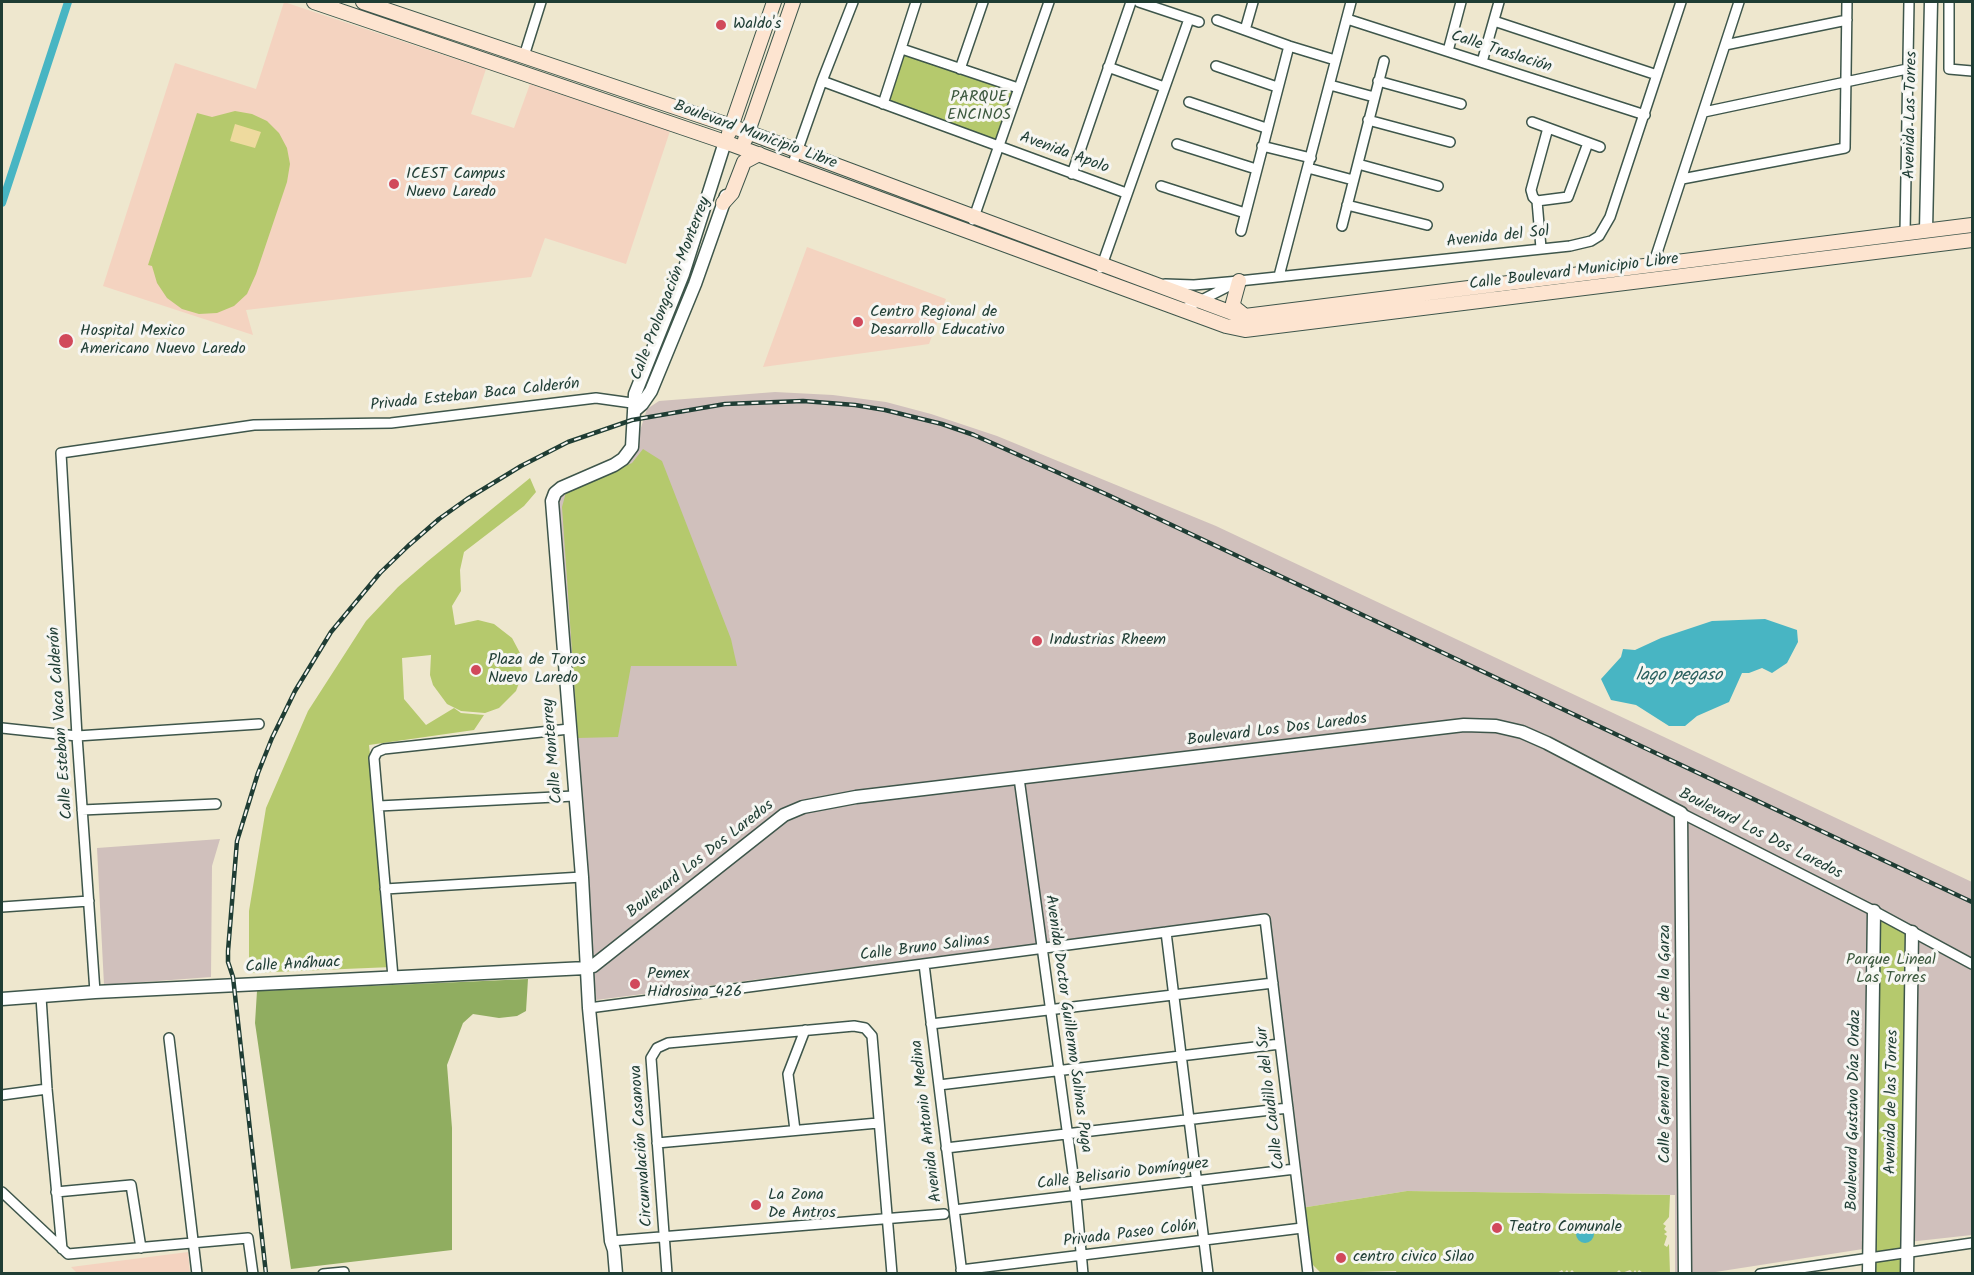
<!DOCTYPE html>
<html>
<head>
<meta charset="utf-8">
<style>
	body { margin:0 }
	#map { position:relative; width:1974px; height:1275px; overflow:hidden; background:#eee7ce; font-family:Kalam,sans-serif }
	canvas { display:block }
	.frame { position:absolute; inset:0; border:3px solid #1f3d34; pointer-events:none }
</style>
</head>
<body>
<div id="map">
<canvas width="1974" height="1275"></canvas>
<div class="frame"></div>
</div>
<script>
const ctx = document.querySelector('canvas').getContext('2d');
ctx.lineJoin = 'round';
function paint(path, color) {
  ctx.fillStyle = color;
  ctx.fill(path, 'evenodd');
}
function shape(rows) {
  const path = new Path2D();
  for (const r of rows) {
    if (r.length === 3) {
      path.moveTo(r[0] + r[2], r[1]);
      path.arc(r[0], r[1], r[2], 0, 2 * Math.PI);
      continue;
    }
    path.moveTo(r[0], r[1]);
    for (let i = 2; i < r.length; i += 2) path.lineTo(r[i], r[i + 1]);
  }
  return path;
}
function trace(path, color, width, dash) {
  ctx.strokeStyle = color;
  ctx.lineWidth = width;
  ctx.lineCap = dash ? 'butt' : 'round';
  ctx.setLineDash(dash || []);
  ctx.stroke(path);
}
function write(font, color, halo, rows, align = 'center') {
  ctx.font = font + ' Kalam,sans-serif';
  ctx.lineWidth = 6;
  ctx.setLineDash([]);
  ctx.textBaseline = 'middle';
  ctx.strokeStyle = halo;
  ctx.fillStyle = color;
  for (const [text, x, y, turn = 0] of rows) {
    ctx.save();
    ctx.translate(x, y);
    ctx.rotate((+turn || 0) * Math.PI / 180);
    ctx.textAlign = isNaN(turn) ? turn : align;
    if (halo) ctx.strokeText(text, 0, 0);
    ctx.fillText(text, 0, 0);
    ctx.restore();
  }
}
const built = shape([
	[284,2,486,69,471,114,514,128,530,84,670,131,626,264,545,238,531,277,246,310,253,335,103,286,175,63,256,89],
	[807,247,946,299,929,344,763,367],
	[188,1252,190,1273,78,1274,71,1267]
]);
const industrial = shape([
	[775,392,833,395,886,402,931,414,997,436,1216,526,1972,882,1972,1235,1908,1242,1709,1273,1675,1274,1675,1195,1407,1191,1301,1208,1270,914,596,1000,552,493,634,449,647,409,659,401],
	[220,839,212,866,211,977,104,985,97,848]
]);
const green = shape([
	[902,49,1018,88,999,146,883,104],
	[235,111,252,114,267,121,279,133,287,148,290,164,287,182,256,274,247,294,234,306,217,313,199,314,182,309,167,298,157,283,152,266,148,265,197,113,212,117],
	[643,449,662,461,731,639,737,666,631,666,618,737,578,738,562,507,566,492,632,463],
	[530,478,536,492,524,506,464,552,460,570,461,591,452,606,455,625,478,620,494,624,512,638,520,653,522,675,516,691,499,708,485,713,461,711,447,704,433,685,430,675,431,655,402,658,404,699,426,725,454,708,461,713,484,715,474,730,369,745,392,967,249,973,249,911,266,808,308,711,366,621,398,587,428,561],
	[1875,916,1910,934,1902,1273,1870,1274],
	[1407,1191,1670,1195,1669,1217,1663,1224,1666,1226,1664,1229,1667,1232,1664,1234,1667,1236,1664,1245,1667,1247,1669,1244,1670,1273,1643,1273,1639,1270,1637,1273,1635,1270,1633,1273,1630,1270,1622,1273,1619,1270,1617,1272,1618,1274,1607,1272,1605,1273,1603,1272,1601,1273,1598,1272,1590,1273,1588,1272,1586,1273,1575,1273,1572,1270,1569,1273,1567,1270,1564,1273,1562,1270,1555,1274,1397,1274,1396,1271,1321,1273,1308,1260,1301,1208]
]);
const forest = shape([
	[528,979,526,1011,517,1016,499,1018,473,1014,463,1023,447,1065,452,1128,452,1250,291,1269,255,1023,257,991]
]);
const sand = shape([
	[235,124,261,132,255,148,230,141]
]);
const water = shape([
	[1765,619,1797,630,1798,642,1787,663,1772,673,1762,668,1749,673,1742,673,1729,702,1697,716,1685,726,1669,726,1636,705,1611,700,1601,679,1621,657,1623,649,1635,650,1661,638,1712,621],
	[1585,1234,9]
]);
const canal = shape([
	[2,203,68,2]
]);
const minor = shape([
	[1139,2,1199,22],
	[1949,2,1949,69,1972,71],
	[1347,19,1645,115],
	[1217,20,1289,46,1335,60],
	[1494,21,1657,75],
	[1245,30,1253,2],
	[1725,45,1847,20],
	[902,49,1018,88],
	[1448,51,1461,2],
	[524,56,541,2],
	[1482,62,1499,2],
	[1216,66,1277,87],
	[1108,67,1164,87],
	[960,69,983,2],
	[822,81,1126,193],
	[1378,81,1461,104],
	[1330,85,1374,97],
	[1189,102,1266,128],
	[883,104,916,2],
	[1704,112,1907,69],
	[1368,120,1450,142],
	[1532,122,1600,147],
	[1177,144,1256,169],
	[1262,146,1311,158],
	[1358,164,1438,186],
	[792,166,822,81,853,2],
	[1308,168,1353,180],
	[1072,174,1131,2],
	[1682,179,1845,148,1847,2],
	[1161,186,1245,213],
	[1537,201,1568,197,1588,143],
	[1347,205,1427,225],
	[973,220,1049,2],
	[1342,226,1384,61],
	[1241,231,1289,46],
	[1905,233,1909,2],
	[1541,248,1537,201,1533,197,1531,190,1548,128],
	[1653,265,1739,2],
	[1101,268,1189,19],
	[1279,276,1351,2],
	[1165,284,1194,285,1239,281,1570,246,1591,241,1599,236,1610,217,1681,2],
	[1182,310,1231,285],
	[2,728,77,736,259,724],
	[1019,778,1076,1196,1083,1274],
	[379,806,574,796],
	[82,810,216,804],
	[1681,813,1874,911,1972,964],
	[385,889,582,877],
	[2,907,89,901],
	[1166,932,1208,1274],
	[924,964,962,1274],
	[393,977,374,758,377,752,384,749,569,729],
	[95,992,77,736,61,453,254,425,391,423,596,398,639,404],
	[41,997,47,1089,62,1249],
	[589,1008,1265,919,1308,1274],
	[931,1024,1273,983],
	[169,1038,197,1274],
	[939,1085,1280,1044],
	[2,1095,47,1089],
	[795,1130,788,1074,805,1030],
	[657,1143,878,1123],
	[946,1148,1288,1108],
	[2,1192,68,1254,248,1238,253,1274],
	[56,1192,131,1185,141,1248],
	[954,1210,1295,1169],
	[611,1241,944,1214],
	[961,1270,1302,1228],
	[323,1274,344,1272,344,1274],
	[667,1274,651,1058,657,1048,668,1043,854,1026,865,1028,872,1036,892,1274],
	[1760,1274,1972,1243]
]);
const tertiary = shape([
	[1926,230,1931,2],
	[634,411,642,404,651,391,695,284,726,196],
	[2,999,95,992,586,968,593,966,784,815,803,807,856,797,1464,725,1496,726,1522,732,1547,743,1681,813,1685,1274],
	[616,1274,614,1250,611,1241,589,1008,582,877,552,501,555,493,561,488,614,465,623,459,632,447,635,394,683,274,725,142],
	[1869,1274,1874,911],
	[1907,1274,1912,932]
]);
const secondary = shape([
	[314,2,725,142,1226,326,1245,330,1972,240],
	[363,2,731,126,1235,314,1245,316,1972,225],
	[729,133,774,2],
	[745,140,793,2],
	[723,203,732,193,744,162,759,154],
	[1239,281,1233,303,1235,308,1245,316]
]);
const rail = shape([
	[266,1274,233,977,228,962,228,951,237,841,258,773,272,738,295,691,331,632,380,573,408,546,439,519,467,499,521,466,568,442,632,420,725,404,803,401,855,405,885,410,942,424,974,435,1108,495,1972,902]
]);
const markers = [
	[721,25,6,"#d1495b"],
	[394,184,6,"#d1495b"],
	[858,322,6,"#d1495b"],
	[66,341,8,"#d1495b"],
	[1037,641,6,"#d1495b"],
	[476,670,6,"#d1495b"],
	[635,984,6,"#d1495b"],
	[756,1205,6,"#d1495b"],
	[1497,1228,6,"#d1495b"],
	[1341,1258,6,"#d1495b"]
];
const poiNames = [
	["Waldo's",733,25],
	["ICEST Campus",406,175],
	["Nuevo Laredo",406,193],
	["Centro Regional de",870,313],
	["Desarrollo Educativo",870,331],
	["Hospital Mexico",80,332],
	["Americano Nuevo Laredo",80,350],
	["Industrias Rheem",1049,641],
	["Plaza de Toros",488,661],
	["Nuevo Laredo",488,679],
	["Pemex",647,975],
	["Hidrosina 426",647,993],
	["La Zona",768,1196],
	["De Antros",768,1214],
	["Teatro Comunale",1509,1228],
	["centro civico Silao",1353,1258]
];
const streetNames = [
	["Calle Traslación",1501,53,18],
	["Avenida Las Torres",1912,115,-89],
	["Boulevard Municipio Libre",755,136,20],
	["Avenida Apolo",1064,154,20],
	["Avenida del Sol",1498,238,-6],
	["Calle Boulevard Municipio Libre",1574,273,-7],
	["Calle Prolongación Monterrey",672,289,-69],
	["Privada Esteban Baca Calderón",475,396,-6],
	["Calle Esteban Vaca Calderón",62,723,-94],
	["Boulevard Los Dos Laredos",1277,731,-7],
	["Calle Monterrey",554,751,-95],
	["Boulevard Los Dos Laredos",1760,835,27],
	["Boulevard Los Dos Laredos",701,860,-38],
	["Calle Bruno Salinas",925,949,-7],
	["Calle Anáhuac",293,966,-3],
	["Avenida Doctor Guillermo Salinas Puga",1067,1024,82],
	["Calle General Tomás F. de la Garza",1666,1044,-90],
	["Calle Caudillo del Sur",1272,1098,-97],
	["Avenida de las Torres",1893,1102,-89],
	["Boulevard Gustavo Díaz Ordaz",1855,1110,-89],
	["Avenida Antonio Medina",928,1121,-97],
	["Circunvalación Casanova",643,1146,-94],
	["Calle Belisario Domínguez",1123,1175,-7],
	["Privada Paseo Colón",1130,1235,-7]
];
const parkNames = [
	["PARQUE",979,98],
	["ENCINOS",979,116],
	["Parque Lineal",1891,961],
	["Las Torres",1891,979]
];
const waterNames = [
	["lago pegaso",1679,677]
];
paint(built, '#f4d3c0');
paint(industrial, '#d0c0bc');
paint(green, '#b5c96d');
paint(forest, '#90ad60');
paint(sand, '#eeda9e');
paint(water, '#48b5c3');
trace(canal, '#48b5c3', 8);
trace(minor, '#3e564b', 12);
trace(tertiary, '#3e564b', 15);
trace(secondary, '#3e564b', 16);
trace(minor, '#fff', 9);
trace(tertiary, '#fff', 12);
trace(secondary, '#fde4d0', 14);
trace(rail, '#1f3d34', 4.5);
trace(rail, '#f6f6f2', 2, [7]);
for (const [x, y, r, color] of markers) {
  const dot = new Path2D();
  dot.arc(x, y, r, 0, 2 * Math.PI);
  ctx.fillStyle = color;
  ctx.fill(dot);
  trace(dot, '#f6f6f2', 2);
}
write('16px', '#1f3d34', '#f6f6f2', poiNames, 'left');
write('16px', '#1f3d34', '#f6f6f2', streetNames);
write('16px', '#3d593f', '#f6f6f2', parkNames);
write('italic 18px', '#2b615f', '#f6f6f2', waterNames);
</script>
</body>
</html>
